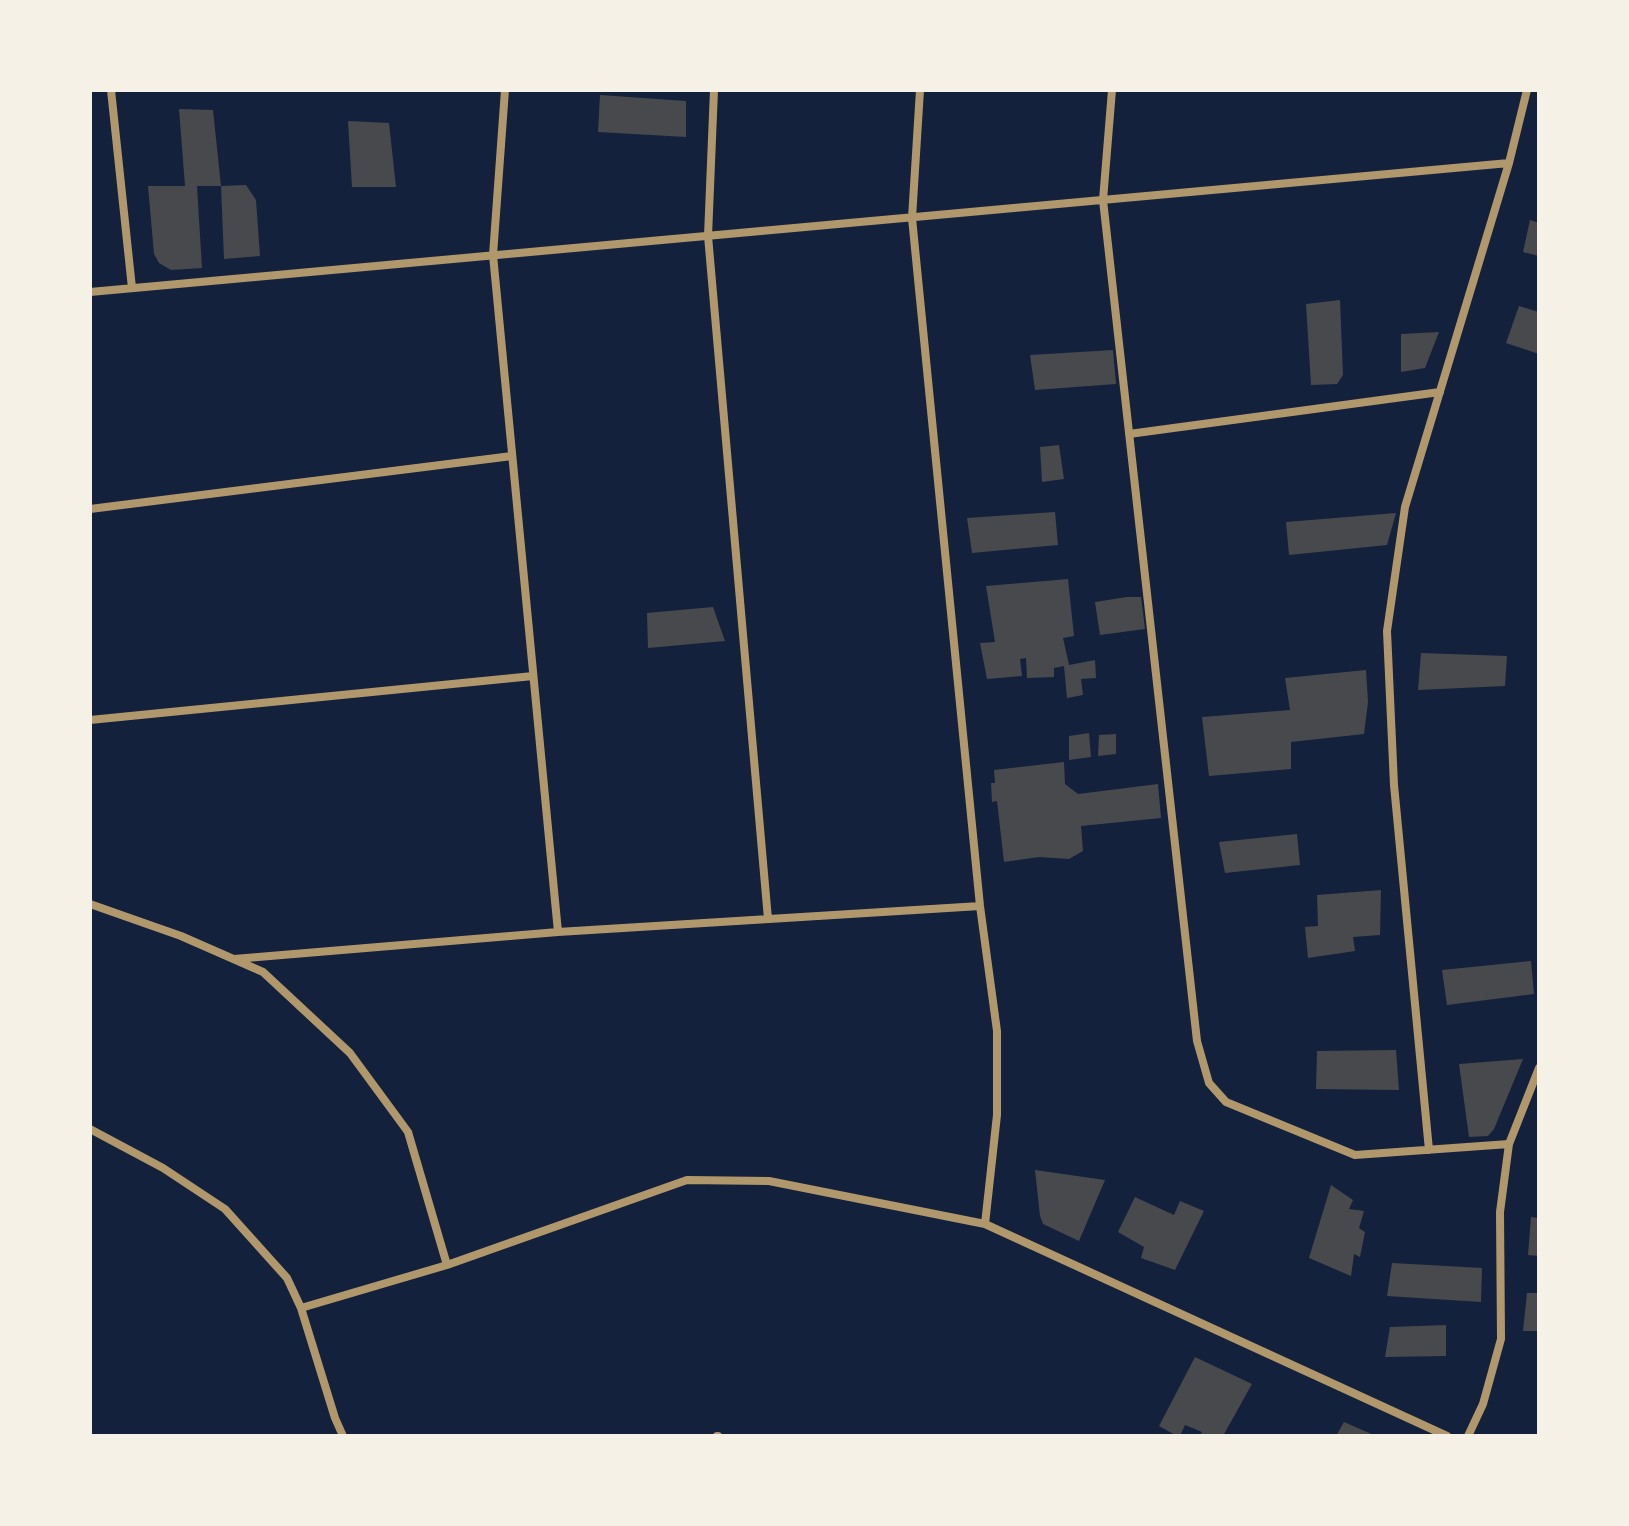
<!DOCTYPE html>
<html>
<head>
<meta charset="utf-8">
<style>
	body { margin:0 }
	#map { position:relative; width:1629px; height:1526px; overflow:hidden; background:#14213d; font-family:Poppins,sans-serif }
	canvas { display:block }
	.frame { position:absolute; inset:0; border:92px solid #f6f1e7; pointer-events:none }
</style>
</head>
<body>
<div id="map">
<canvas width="1629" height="1526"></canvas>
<div class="frame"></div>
</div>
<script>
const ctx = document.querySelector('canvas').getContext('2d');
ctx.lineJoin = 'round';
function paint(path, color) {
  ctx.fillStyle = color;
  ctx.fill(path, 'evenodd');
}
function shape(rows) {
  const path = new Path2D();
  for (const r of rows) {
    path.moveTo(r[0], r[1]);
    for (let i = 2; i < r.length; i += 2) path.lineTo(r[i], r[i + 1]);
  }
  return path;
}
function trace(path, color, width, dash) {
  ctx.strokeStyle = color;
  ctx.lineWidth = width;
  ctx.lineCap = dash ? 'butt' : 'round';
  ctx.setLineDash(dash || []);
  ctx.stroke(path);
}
const building = shape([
	[600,95,686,101,686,137,598,132],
	[179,109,213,110,221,186,197,186,202,268,171,270,159,263,154,254,148,186,185,186],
	[348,121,389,123,396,187,352,187],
	[246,185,256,200,260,256,224,259,221,186],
	[1530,220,1539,223,1539,256,1523,252],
	[1340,300,1343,375,1337,384,1311,385,1306,304],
	[1519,306,1539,312,1539,354,1506,343],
	[1439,332,1425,368,1401,372,1401,334],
	[1113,350,1116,384,1035,390,1030,355],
	[1059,445,1064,479,1042,482,1040,447],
	[1055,512,1058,545,972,553,967,518],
	[1396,513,1387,545,1289,555,1286,522],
	[1068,579,1074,636,1063,638,1069,665,1095,660,1096,678,1081,679,1083,695,1067,698,1064,666,1054,668,1054,677,1027,678,1026,658,1020,659,1022,676,987,679,980,643,995,642,986,586],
	[1127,597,1141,597,1145,629,1100,635,1095,602],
	[713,607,725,641,648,648,647,613],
	[1421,653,1507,656,1505,686,1418,690],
	[1366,670,1368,702,1364,734,1291,742,1291,769,1209,776,1202,717,1290,710,1285,678],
	[1089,733,1091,757,1069,760,1069,736],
	[1116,734,1116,754,1098,756,1099,735],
	[1064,762,1065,784,1078,794,1158,784,1161,818,1081,826,1083,851,1069,859,1039,857,1004,862,997,801,992,802,991,783,995,783,994,770],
	[1297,834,1300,865,1225,873,1219,842],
	[1381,890,1380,935,1353,937,1355,951,1308,958,1305,927,1318,926,1317,895],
	[1531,961,1534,994,1447,1005,1442,970],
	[1396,1050,1399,1090,1316,1089,1317,1051],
	[1523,1059,1494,1129,1488,1136,1469,1137,1459,1064],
	[1035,1170,1105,1180,1079,1241,1043,1224,1040,1216],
	[1331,1185,1353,1200,1349,1209,1364,1211,1359,1228,1365,1232,1360,1257,1354,1254,1351,1276,1309,1258],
	[1135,1197,1174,1215,1180,1201,1204,1211,1175,1270,1141,1258,1144,1247,1118,1232],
	[1531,1217,1539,1218,1539,1256,1528,1255],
	[1392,1263,1482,1268,1481,1302,1387,1296],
	[1527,1293,1539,1293,1539,1331,1523,1331],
	[1446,1325,1446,1356,1385,1357,1390,1327],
	[1195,1357,1252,1384,1223,1436,1200,1436,1202,1432,1185,1425,1180,1436,1177,1436,1159,1426],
	[1344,1422,1376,1436,1336,1436]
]);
const minor = shape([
	[111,90,132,288],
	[505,90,493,255,558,932],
	[714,90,708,236,768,919],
	[920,90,912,218,980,906,997,1031,997,1115,985,1224],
	[1112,90,1103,200,1197,1041,1209,1083,1226,1102,1355,1155,1509,1144],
	[90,292,1509,163],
	[1129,434,1440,392],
	[90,509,512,456],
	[90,720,533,676],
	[90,904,181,936,263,972,350,1053,408,1132,447,1265],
	[234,959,558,932,980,906],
	[90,1129,163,1168,225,1209,287,1278,301,1308,335,1418,343,1436],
	[1429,1150,1394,785,1387,631,1405,507,1509,163,1527,90],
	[301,1308,447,1265,687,1180,769,1181,985,1224,1447,1436],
	[717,1436,718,1436],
	[1468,1436,1483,1404,1501,1339,1500,1212,1509,1144,1539,1068]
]);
paint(building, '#48494c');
trace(minor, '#b1986c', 8);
</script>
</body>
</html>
